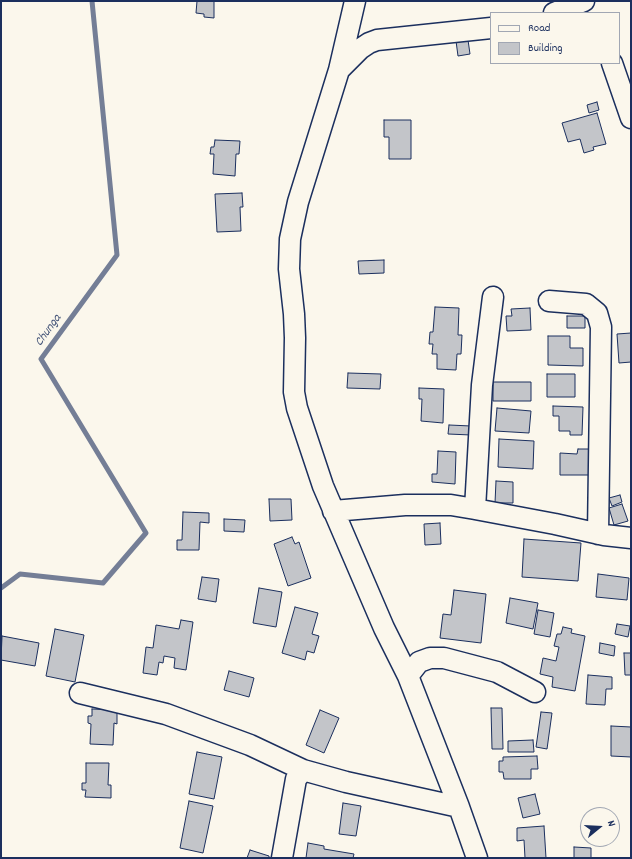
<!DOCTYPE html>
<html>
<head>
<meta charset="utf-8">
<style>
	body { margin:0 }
	#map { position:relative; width:632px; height:859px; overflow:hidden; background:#fbf7ec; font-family:Dekko,sans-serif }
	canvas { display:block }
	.frame { position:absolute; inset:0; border:2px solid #1b2f5e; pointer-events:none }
	.legend { position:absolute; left:490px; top:12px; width:130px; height:52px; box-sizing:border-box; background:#fbf7ec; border:1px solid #a1a7b3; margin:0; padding:5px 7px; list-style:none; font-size:12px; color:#1b2f5e }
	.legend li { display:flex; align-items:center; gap:8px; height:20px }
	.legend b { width:20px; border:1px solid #a1a7b3 }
	.north { position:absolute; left:580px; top:807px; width:40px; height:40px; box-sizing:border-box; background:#fbf7ec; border:1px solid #a1a7b3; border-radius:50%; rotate:72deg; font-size:11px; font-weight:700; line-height:16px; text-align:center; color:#1b2f5e }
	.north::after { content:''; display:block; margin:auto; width:14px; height:18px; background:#1b2f5e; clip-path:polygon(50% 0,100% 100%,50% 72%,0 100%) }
</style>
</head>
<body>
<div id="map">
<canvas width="632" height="859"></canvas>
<div class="frame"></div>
<ul class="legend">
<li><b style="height:5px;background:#fbf7ec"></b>Road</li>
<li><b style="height:11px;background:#c3c5c9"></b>Building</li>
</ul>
<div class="north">N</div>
</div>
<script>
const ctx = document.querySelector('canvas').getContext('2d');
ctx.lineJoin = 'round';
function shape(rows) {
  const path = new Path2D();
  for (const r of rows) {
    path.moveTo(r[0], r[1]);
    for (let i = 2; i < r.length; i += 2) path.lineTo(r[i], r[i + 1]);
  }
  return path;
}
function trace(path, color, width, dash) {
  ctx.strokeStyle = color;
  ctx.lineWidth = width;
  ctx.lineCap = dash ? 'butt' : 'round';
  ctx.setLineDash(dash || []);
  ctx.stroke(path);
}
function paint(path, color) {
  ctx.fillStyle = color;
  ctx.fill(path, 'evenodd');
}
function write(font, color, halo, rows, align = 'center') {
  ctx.font = font + ' Dekko,sans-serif';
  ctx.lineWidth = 3;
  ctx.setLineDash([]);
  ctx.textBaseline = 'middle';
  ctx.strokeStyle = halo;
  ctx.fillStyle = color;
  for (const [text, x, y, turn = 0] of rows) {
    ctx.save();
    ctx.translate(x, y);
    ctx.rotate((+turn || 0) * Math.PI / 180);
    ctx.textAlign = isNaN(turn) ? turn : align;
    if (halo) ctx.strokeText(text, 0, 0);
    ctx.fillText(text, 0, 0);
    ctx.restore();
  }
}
const stream = shape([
	[1,588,20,574,103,583,146,533,41,359,117,255,92,1]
]);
const building = shape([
	[197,1,214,1,214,18,204,17,204,14,196,13,197,1],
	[468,40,470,54,458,56,456,41,468,40],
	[597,102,599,110,589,113,587,105,597,102],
	[597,113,606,144,593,147,594,150,584,153,580,139,568,142,562,123,597,113],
	[384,120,411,120,411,159,389,159,389,137,384,137,384,120],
	[215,140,240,141,239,154,236,154,235,176,213,174,214,154,210,154,211,147,214,147,215,140],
	[242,193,243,207,240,207,241,231,217,232,215,194,242,193],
	[384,260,384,273,359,274,358,261,384,260],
	[435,307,459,308,458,335,462,335,461,354,457,354,456,370,437,369,437,354,432,354,433,344,429,344,430,332,433,332,435,307],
	[530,308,531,330,507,331,506,316,512,316,511,309,530,308],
	[567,316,585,316,585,328,567,328,567,316],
	[631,333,631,362,619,363,617,334,631,333],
	[548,336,570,336,570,348,583,348,583,366,548,365,548,336],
	[348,373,381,374,380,389,347,388,348,373],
	[547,374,575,374,575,397,547,397,547,374],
	[493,382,531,382,531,401,493,401,493,382],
	[419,388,444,389,443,423,421,421,422,399,419,399,419,388],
	[553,406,583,407,582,435,570,435,570,431,559,431,559,416,553,416,553,406],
	[497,408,531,411,529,433,495,431,497,408],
	[449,425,471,426,471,435,448,434,449,425],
	[499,439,534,441,533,469,498,467,499,439],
	[578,449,592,449,592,475,560,475,560,453,577,454,578,449],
	[438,451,456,452,455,484,432,482,432,474,437,474,438,451],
	[496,481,513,482,513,503,495,503,496,481],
	[620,495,622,502,612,506,609,498,620,495],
	[269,499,291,499,292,520,270,521,269,499],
	[622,504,628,521,614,525,609,508,622,504],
	[183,512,209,513,209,523,200,522,199,550,177,550,177,540,182,540,183,512],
	[224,519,245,520,244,532,224,531,224,519],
	[440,523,441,544,425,545,424,524,440,523],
	[292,537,295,544,299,542,311,578,288,586,274,544,292,537],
	[524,539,581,543,578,581,522,577,524,539],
	[598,574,629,578,627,600,596,597,598,574],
	[202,577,219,579,216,602,198,599,202,577],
	[259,588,282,592,276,627,253,623,259,588],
	[454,590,486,594,481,643,440,638,443,614,451,615,454,590],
	[510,598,538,603,533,629,506,623,510,598],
	[295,607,318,613,312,634,319,636,314,653,307,651,305,660,282,653,295,607],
	[538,610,554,613,550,637,534,634,538,610],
	[181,620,193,622,186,670,174,668,175,658,164,656,163,663,159,662,157,675,143,673,146,647,153,648,156,625,179,629,181,620],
	[617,624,630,626,628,637,615,634,617,624],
	[563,627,572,629,571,633,585,636,575,691,552,687,553,677,540,674,543,658,556,661,559,647,554,646,557,634,561,634,563,627],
	[55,629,84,635,75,682,46,676,55,629],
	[2,636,39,643,35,666,1,660,2,636],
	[600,643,615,646,614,656,599,653,600,643],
	[624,653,631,653,631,675,625,675,624,653],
	[229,671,254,678,249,697,224,690,229,671],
	[588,675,612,677,612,689,606,689,605,705,586,704,588,675],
	[491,708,502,708,503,749,492,749,491,708],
	[92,709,117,710,117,724,114,723,113,745,90,744,91,724,88,723,88,716,92,716,92,709],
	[320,710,339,718,324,753,306,745,320,710],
	[541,712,552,713,547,749,536,747,541,712],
	[611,726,631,727,631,757,611,756,611,726],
	[533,740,534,752,508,752,508,741,533,740],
	[197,752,222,757,214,799,189,794,197,752],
	[537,756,538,769,531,769,531,779,504,779,503,772,499,772,499,761,503,761,503,757,537,756],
	[86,763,109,763,108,785,111,785,111,798,85,797,86,790,82,790,82,783,86,783,86,763],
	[535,794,540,814,523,818,518,798,535,794],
	[189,801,213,806,203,853,180,848,189,801],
	[343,803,361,806,356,836,339,834,343,803],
	[544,826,546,858,525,858,524,840,517,841,517,828,544,826],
	[308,843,324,846,324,849,354,854,353,858,306,858,308,843],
	[574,847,591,848,591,858,574,858,574,847],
	[250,850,269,856,269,858,247,858,250,850]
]);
const minor = shape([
	[355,1,339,70,298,202,290,239,289,269,294,314,295,338,294,392,297,408,323,486,384,628,408,676,459,807,477,858],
	[554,13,584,1],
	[612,63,631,118],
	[339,70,360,49,369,43,377,40,491,28],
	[549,301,586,304,597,313,601,327,598,534],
	[475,509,555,524,604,535,631,538],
	[333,511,405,505,451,505,475,509,482,385,493,297],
	[408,676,419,662,430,658,444,658,497,672,535,692],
	[80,693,166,714,250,745,303,770],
	[282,858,296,779,303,770,346,782,459,807]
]);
const waterNames = [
	["Chunga",49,331,-54]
];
trace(stream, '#747e96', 5);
paint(building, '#c3c5c9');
trace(building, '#1b2f5e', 1);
trace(minor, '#1b2f5e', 23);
trace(minor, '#fbf7ec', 20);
write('italic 13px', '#47577a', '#fbf7ec', waterNames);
</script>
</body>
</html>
